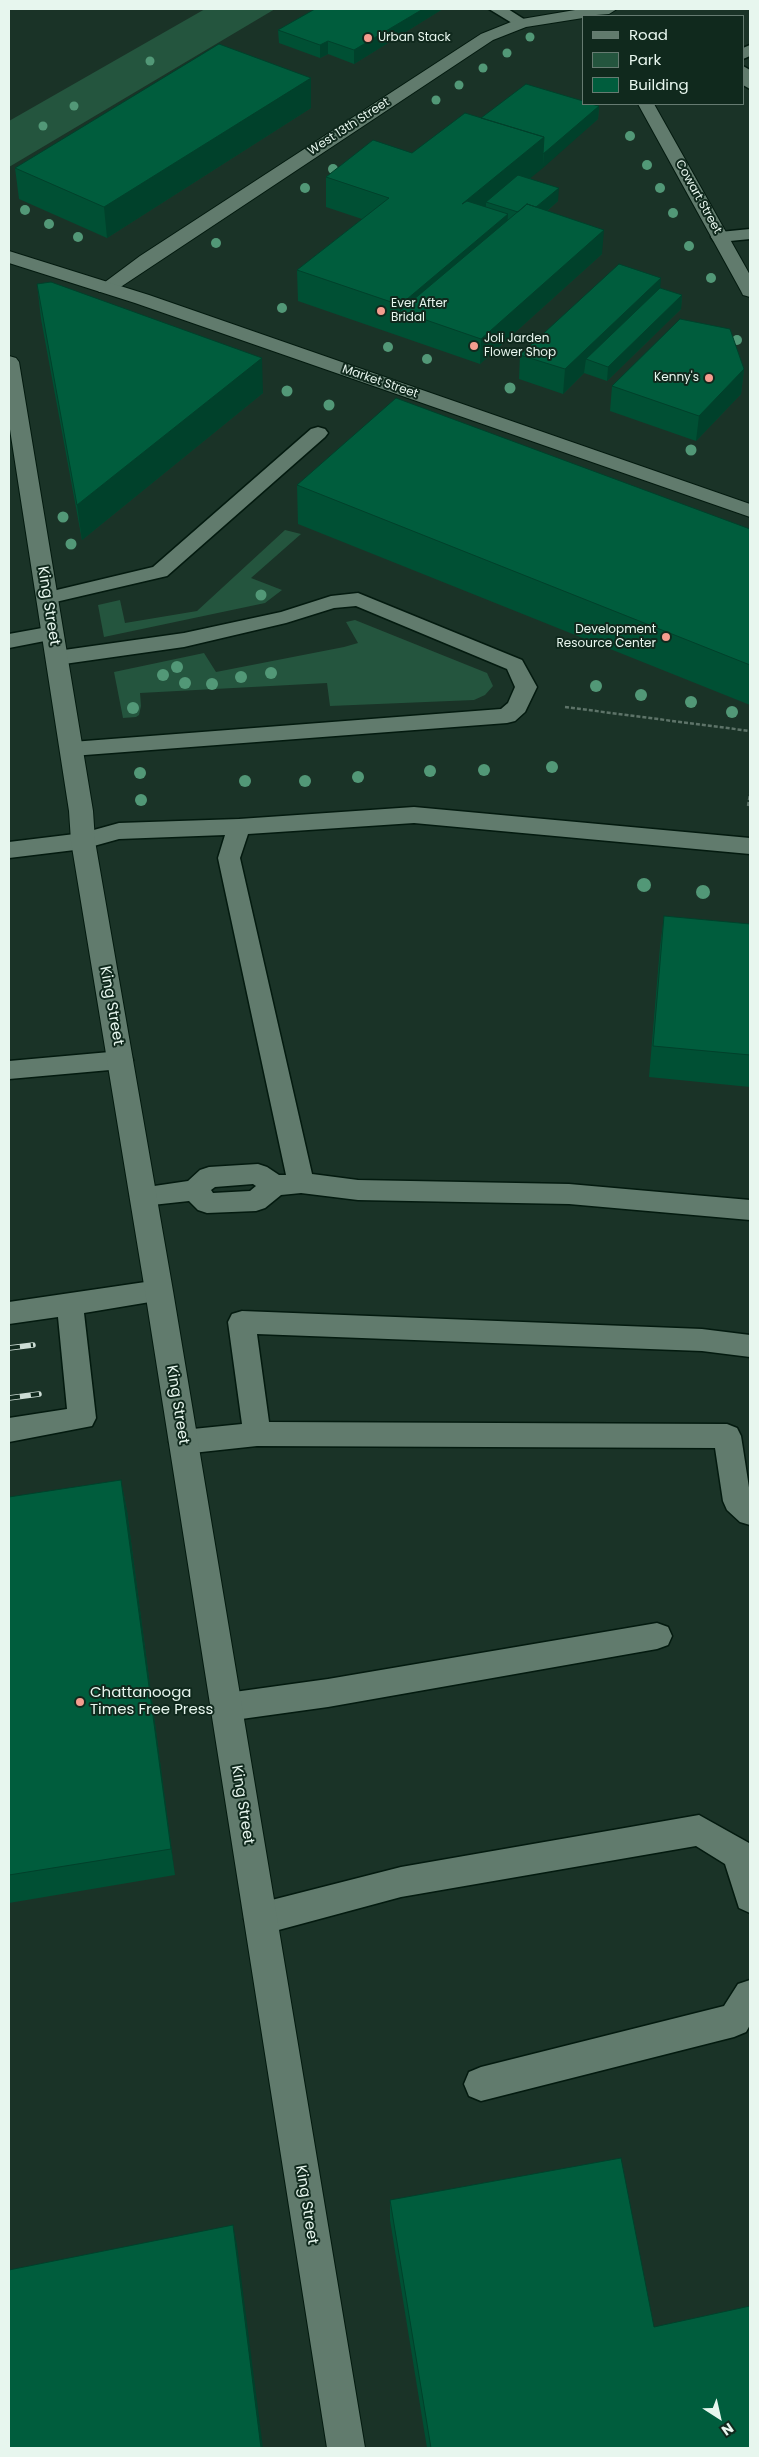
<!DOCTYPE html>
<html>
<head>
<meta charset="utf-8">
<style>
	body { margin:0 }
	#map { position:relative; width:759px; height:2457px; overflow:hidden; background:#1a3327; font-family:Poppins,sans-serif }
	canvas { display:block }
	.frame { position:absolute; inset:0; border:10px solid #e7f6ee; pointer-events:none }
	.legend { position:absolute; left:582px; top:15px; width:162px; height:90px; box-sizing:border-box; background:#10291d; border:1px solid #667b71; margin:0; padding:6px 9px; list-style:none; font-size:15px; color:#e7f6ee }
	.legend li { display:flex; align-items:center; gap:10px; height:25px }
	.legend b { width:25px; border:1px solid #667b71 }
	.north { position:absolute; left:694px; top:2392px; width:50px; height:50px; -webkit-text-stroke:4px #10291d; paint-order:stroke; rotate:145deg; font-size:14px; font-weight:700; line-height:20px; text-align:center; color:#e7f6ee }
	.north::after { content:''; display:block; margin:auto; width:18px; height:22px; background:#e7f6ee; clip-path:polygon(50% 0,100% 100%,50% 72%,0 100%) }
</style>
</head>
<body>
<div id="map">
<canvas width="759" height="2457"></canvas>
<div class="frame"></div>
<ul class="legend">
<li><b style="height:6px;background:#617b6d"></b>Road</li>
<li><b style="height:14px;background:#24553e"></b>Park</li>
<li><b style="height:14px;background:#005d3d"></b>Building</li>
</ul>
<div class="north">N</div>
</div>
<script>
const ctx = document.querySelector('canvas').getContext('2d');
ctx.lineJoin = 'round';
function paint(path, color) {
  ctx.fillStyle = color;
  ctx.fill(path, 'evenodd');
}
function shape(rows) {
  const path = new Path2D();
  for (const r of rows) {
    path.moveTo(r[0], r[1]);
    for (let i = 2; i < r.length; i += 2) path.lineTo(r[i], r[i + 1]);
  }
  return path;
}
function trace(path, color, width, dash) {
  ctx.strokeStyle = color;
  ctx.lineWidth = width;
  ctx.lineCap = dash ? 'butt' : 'round';
  ctx.setLineDash(dash || []);
  ctx.stroke(path);
}
function write(font, color, halo, rows, align = 'center') {
  ctx.font = font + ' Poppins,sans-serif';
  ctx.lineWidth = 4;
  ctx.setLineDash([]);
  ctx.textBaseline = 'middle';
  ctx.strokeStyle = halo;
  ctx.fillStyle = color;
  for (const [text, x, y, turn = 0] of rows) {
    ctx.save();
    ctx.translate(x, y);
    ctx.rotate((+turn || 0) * Math.PI / 180);
    ctx.textAlign = isNaN(turn) ? turn : align;
    if (halo) ctx.strokeText(text, 0, 0);
    ctx.fillText(text, 0, 0);
    ctx.restore();
  }
}
const green = shape([
	[205,9,275,9,9,167,9,121],
	[285,530,301,534,251,578,282,590,265,603,104,637,98,605,120,600,125,623,197,611],
	[355,620,487,673,493,686,485,695,474,700,330,706,327,683,140,693,141,706,139,715,136,717,123,718,114,672,204,653,216,672,344,647,358,643,346,622]
]);
const path = shape([
	[565,707,750,731],
	[748,806,750,794]
]);
const lane = shape([
	[489,9,508,9,530,23,522,28,517,26,489,9],
	[750,45,750,56,743,59,743,48,750,45],
	[743,66,750,70,750,89,743,85,743,66],
	[750,229,750,239,720,242,714,241,711,237,714,233,720,232,750,229],
	[318,427,325,429,328,433,325,437,167,576,47,604,40,602,37,598,40,594,153,567,311,429,318,427],
	[358,593,522,660,537,687,525,712,515,721,507,723,72,756,64,754,61,749,64,744,72,742,501,709,508,703,515,687,507,669,356,606,334,608,286,623,184,647,57,665,50,663,46,658,50,653,57,651,184,633,281,612,331,596,358,593],
	[53,626,60,628,63,633,60,638,9,648,9,634,53,626],
	[414,807,750,838,750,854,414,823,248,834,240,858,312,1174,358,1180,569,1184,750,1200,750,1220,569,1204,358,1200,301,1193,281,1195,265,1208,256,1211,207,1213,198,1210,189,1201,143,1206,134,1203,130,1196,134,1189,188,1181,200,1170,209,1167,258,1164,267,1167,279,1175,286,1175,218,858,225,835,119,839,83,849,9,858,9,842,83,833,119,823,239,819,414,807],
	[253,1184,256,1186,250,1191,213,1193,211,1190,215,1187,253,1184],
	[121,1051,130,1054,133,1060,130,1066,121,1069,9,1079,9,1061,121,1051],
	[159,1280,168,1283,172,1291,168,1299,84,1313,96,1418,92,1426,9,1442,9,1418,67,1409,58,1317,9,1324,9,1302,159,1280],
	[242,1311,702,1329,750,1335,750,1357,702,1351,257,1334,269,1422,727,1424,737,1428,741,1436,750,1494,750,1525,740,1522,727,1510,723,1501,715,1448,257,1446,183,1454,173,1450,169,1442,173,1434,183,1430,242,1424,228,1322,232,1314,242,1311],
	[657,1623,668,1627,672,1636,668,1645,657,1649,328,1707,227,1721,216,1717,212,1707,216,1697,227,1693,328,1679,657,1623],
	[699,1815,749,1843,750,1913,739,1908,725,1864,696,1846,401,1897,260,1935,249,1930,244,1919,249,1908,260,1903,401,1867,699,1815],
	[750,1980,750,2025,746,2032,734,2037,481,2101,469,2096,464,2084,469,2072,481,2067,724,2006,738,1984,750,1980]
]);
const street = shape([
	[581,9,617,9,609,14,583,16,583,18,526,27,493,40,113,292,99,292,97,288,140,256,481,34,516,20,581,9],
	[638,104,654,104,750,275,750,297,743,295,741,291,638,104],
	[9,356,16,358,19,362,93,811,95,841,173,1291,365,2448,327,2448,145,1291,71,841,69,811,9,423,9,356]
]);
const secondary = shape([
	[9,251,149,295,750,504,750,517,135,303,9,263,9,251]
]);
const rail = shape([
	[9,1348,33,1345],
	[9,1398,39,1394]
]);
const trees = [
	[530,37,4.5],
	[507,53,4.5],
	[150,61,4.5],
	[483,68,4.5],
	[459,85,4.5],
	[436,100,4.5],
	[74,106,4.5],
	[43,126,4.5],
	[630,136,5],
	[647,165,5],
	[333,169,5],
	[305,188,5],
	[660,188,5],
	[25,210,5],
	[673,213,5],
	[49,224,5],
	[78,237,5],
	[216,243,5],
	[689,246,5],
	[711,278,5],
	[282,308,5],
	[737,340,5],
	[388,347,5],
	[427,359,5],
	[510,388,5.5],
	[287,391,5.5],
	[329,405,5.5],
	[691,450,5.5],
	[63,517,5.5],
	[71,544,5.5],
	[261,595,5.5],
	[177,667,6],
	[271,673,6],
	[163,675,6],
	[241,677,6],
	[185,683,6],
	[212,684,6],
	[596,686,6],
	[641,695,6],
	[691,702,6],
	[133,708,6],
	[732,712,6],
	[552,767,6],
	[484,770,6],
	[430,771,6],
	[140,773,6],
	[358,777,6],
	[245,781,6],
	[305,781,6],
	[141,800,6],
	[644,885,7],
	[703,892,7]
];
const wall = shape([
	[315,9,441,9,441,10,354,64,328,54,320,58,279,43,278,30],
	[599,106,598,119,530,178,558,201,547,211,602,254,480,364,298,301,297,270,362,219,326,207,326,177,412,153,481,118],
	[311,108,107,238,19,199,15,168],
	[37,284,263,393,82,540,41,319],
	[660,288,682,295,681,309,607,381,584,373,563,394,519,379,520,355],
	[744,369,741,394,696,441,610,411,612,386],
	[297,485,750,529,750,705,298,524],
	[664,916,750,924,750,1087,649,1077,660,947],
	[121,1480,127,1511,175,1875,9,1903,9,1497],
	[390,2200,654,2327,750,2448,427,2448,390,2220]
]);
const shadedWall = shape([
	[423,9,441,9,441,10,354,64,354,50],
	[328,41,328,54,320,58,320,45],
	[311,78,311,108,107,238,104,207],
	[599,106,598,119,543,168,543,154],
	[544,137,543,168,497,205,486,202,486,215,462,204],
	[559,188,558,201,526,229,527,215],
	[508,214,506,244,400,311,400,336,400,305],
	[604,230,602,254,480,364,481,339],
	[661,278,659,302,586,359,584,373,563,394,565,369],
	[682,295,681,309,607,381,608,367],
	[262,358,263,393,82,540,77,505],
	[744,369,741,394,696,441,699,416],
	[121,1480,127,1511,175,1875,171,1849],
	[233,2225,237,2245,263,2448,261,2448]
]);
const building = shape([
	[315,9,423,9,354,50,328,41,320,45,278,30,315,9],
	[219,44,311,78,104,207,15,168,219,44],
	[526,84,583,101,583,104,591,104,599,106,543,154,544,137,481,118,526,84],
	[465,113,544,137,462,204,467,201,508,214,400,305,297,270,389,198,326,177,373,140,412,153,465,113],
	[518,175,559,188,536,207,527,204,518,212,486,202,518,175],
	[527,204,604,230,481,339,400,311,527,204],
	[619,264,661,278,565,369,520,355,619,264],
	[51,282,262,358,77,505,37,284,51,282],
	[660,288,682,295,608,367,586,359,660,288],
	[680,319,730,329,744,369,699,416,612,386,680,319],
	[396,398,750,529,750,665,297,485,396,398],
	[664,916,750,924,750,1055,653,1046,664,916],
	[121,1480,171,1849,9,1875,9,1497,121,1480],
	[621,2158,654,2327,750,2306,750,2448,431,2448,390,2200,621,2158],
	[233,2225,261,2448,9,2448,9,2270,233,2225]
]);
const markers = [
	[368,38,5,"#f59d8f"],
	[381,311,5,"#f59d8f"],
	[474,346,5,"#f59d8f"],
	[709,378,5,"#f59d8f"],
	[666,637,5,"#f59d8f"],
	[80,1702,5,"#f59d8f"]
];
const farPoinames = [
	["Urban Stack",378,38],
	["Ever After",391,304],
	["Bridal",391,318],
	["Joli Jarden",484,339],
	["Flower Shop",484,353],
	["Kenny's",699,378,"right"],
	["Development",656,630,"right"],
	["Resource Center",656,644,"right"]
];
const farStreetnames = [
	["West 13th Street",349,127,-33],
	["Cowart Street",698,197,61],
	["Market Street",380,382,19]
];
const streetNames = [
	["King Street",48,606,81],
	["King Street",111,1006,80],
	["King Street",177,1405,81],
	["King Street",242,1805,81],
	["King Street",306,2205,81]
];
const poiNames = [
	["Chattanooga",90,1693],
	["Times Free Press",90,1710]
];
paint(green, '#24553e');
trace(lane, '#031a0f', 3);
trace(street, '#031a0f', 2);
trace(secondary, '#031a0f', 2);
trace(path, '#5d7368', 2.5, [4, 2]);
paint(lane, '#617b6d');
paint(street, '#617b6d');
paint(secondary, '#617b6d');
trace(rail, '#cdddd5', 5.5);
trace(rail, '#10291d', 4, [11]);
ctx.fillStyle = '#529877';
for (const [x, y, r] of trees) {
  ctx.beginPath();
  ctx.arc(x, y, r, 0, 2 * Math.PI);
  ctx.fill();
}
paint(wall, '#005034');
paint(shadedWall, '#00412b');
paint(building, '#005d3d');
trace(building, '#00412b', 1);
for (const [x, y, r, color] of markers) {
  const dot = new Path2D();
  dot.arc(x, y, r, 0, 2 * Math.PI);
  ctx.fillStyle = color;
  ctx.fill(dot);
  trace(dot, '#10291d', 2);
}
write('12px', '#e7f6ee', '#10291d', farPoinames, 'left');
write('12px', '#e7f6ee', '#10291d', farStreetnames);
write('15px', '#e7f6ee', '#10291d', streetNames);
write('15px', '#e7f6ee', '#10291d', poiNames, 'left');
</script>
</body>
</html>
